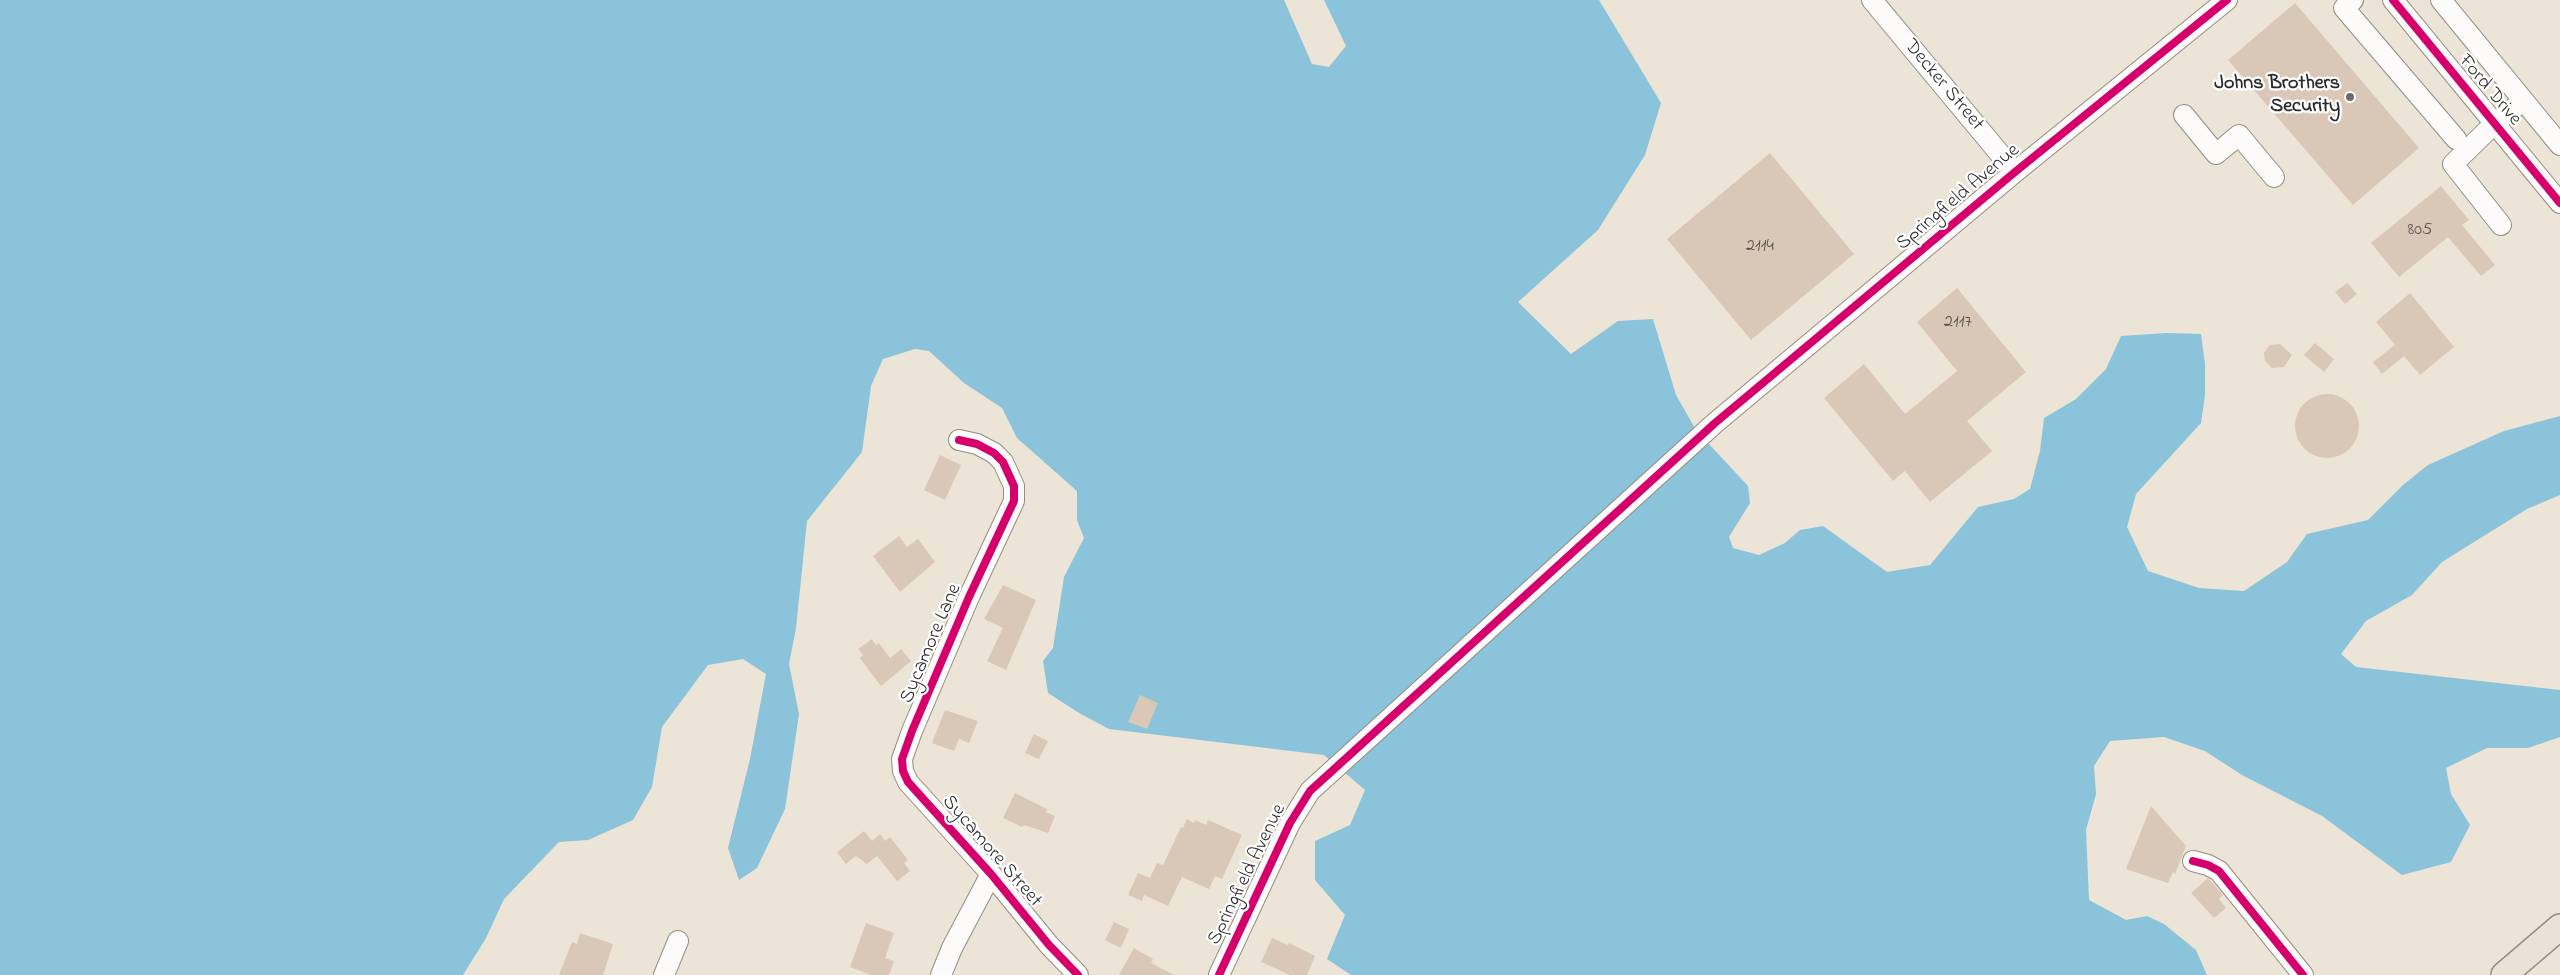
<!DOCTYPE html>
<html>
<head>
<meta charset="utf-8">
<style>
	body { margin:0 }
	canvas { display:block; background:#ece4d6 }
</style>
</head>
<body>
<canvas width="2560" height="975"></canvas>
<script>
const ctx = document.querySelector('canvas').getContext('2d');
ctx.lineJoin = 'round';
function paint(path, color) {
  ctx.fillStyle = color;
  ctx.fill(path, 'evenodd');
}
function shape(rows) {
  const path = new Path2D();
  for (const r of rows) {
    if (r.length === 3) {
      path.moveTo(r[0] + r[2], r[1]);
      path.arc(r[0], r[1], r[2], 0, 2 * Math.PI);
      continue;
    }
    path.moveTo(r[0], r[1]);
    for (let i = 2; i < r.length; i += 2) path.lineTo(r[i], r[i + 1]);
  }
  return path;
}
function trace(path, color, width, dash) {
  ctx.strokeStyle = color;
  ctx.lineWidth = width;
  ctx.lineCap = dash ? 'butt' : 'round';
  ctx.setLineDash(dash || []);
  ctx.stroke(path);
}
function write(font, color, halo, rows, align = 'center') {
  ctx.font = font + ' "Indie Flower",sans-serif';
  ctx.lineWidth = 4.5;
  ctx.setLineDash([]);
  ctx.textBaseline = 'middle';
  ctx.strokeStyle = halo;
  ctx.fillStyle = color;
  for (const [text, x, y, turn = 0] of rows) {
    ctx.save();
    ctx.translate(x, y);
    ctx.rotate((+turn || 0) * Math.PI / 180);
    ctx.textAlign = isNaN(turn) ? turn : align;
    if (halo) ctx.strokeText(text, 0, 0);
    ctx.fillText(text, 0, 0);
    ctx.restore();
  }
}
const water = shape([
	[0,0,1284,0,1312,64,1329,67,1346,46,1324,0,1599,0,1661,103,1645,155,1598,230,1518,302,1571,354,1618,321,1653,319,1676,395,1696,430,1748,486,1750,503,1729,537,1733,548,1759,555,1785,543,1800,530,1823,526,1887,572,1930,565,1978,507,2014,499,2030,489,2040,451,2044,418,2076,399,2106,369,2121,336,2167,333,2201,334,2205,364,2205,395,2201,423,2136,494,2127,527,2148,571,2199,588,2244,591,2287,562,2307,534,2368,520,2403,485,2428,465,2504,431,2560,416,2560,495,2527,509,2442,562,2412,595,2366,621,2341,654,2356,667,2560,690,2560,737,2528,748,2487,748,2446,768,2451,794,2470,825,2451,862,2402,875,2322,816,2242,775,2205,751,2164,737,2110,741,2094,766,2096,794,2086,830,2089,900,2126,920,2147,916,2164,924,2196,950,2207,975,1351,975,1327,959,1345,915,1315,880,1315,841,1350,825,1365,790,1324,755,1109,729,1079,713,1048,693,1043,661,1053,648,1064,577,1084,538,1077,520,1077,491,1017,438,1002,408,964,383,929,351,915,349,883,359,871,386,862,452,807,521,796,628,789,664,799,714,785,809,757,868,739,880,728,848,750,759,766,674,743,659,708,665,662,727,652,787,633,820,588,840,559,842,504,899,486,938,463,975,0,975]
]);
const building = shape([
	[2295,3,2419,148,2353,205,2228,60],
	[1770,153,1854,254,1751,340,1667,239],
	[2441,186,2469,220,2462,225,2495,265,2481,276,2448,237,2399,277,2371,243],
	[2347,283,2357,294,2345,304,2335,292],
	[1957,288,2026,372,1967,421,1992,451,1930,502,1905,471,1893,481,1824,398,1864,364,1905,414,1957,371,1917,322],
	[2410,293,2454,347,2420,375,2404,356,2382,374,2373,362,2395,345,2376,322],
	[2315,343,2334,359,2324,372,2304,355],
	[2280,344,2292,355,2284,367,2272,368,2265,361,2264,353,2270,345],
	[2327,426,32],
	[940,455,961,465,945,500,924,490],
	[899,536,907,547,918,539,935,562,900,592,873,556],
	[1003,585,1036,600,1006,670,987,661,1003,628,984,619],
	[872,639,876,645,879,643,890,658,901,649,911,661,881,686,860,658,863,655,858,649],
	[1140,695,1158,703,1147,729,1128,722],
	[945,710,978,721,969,743,959,739,954,751,932,743],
	[1034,734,1048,741,1039,759,1025,753],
	[1015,793,1047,809,1046,812,1055,816,1048,833,1024,825,1022,827,1003,818],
	[2151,806,2186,846,2175,874,2173,872,2168,883,2126,869],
	[1187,819,1194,823,1195,820,1206,825,1208,820,1242,835,1222,879,1215,876,1209,889,1182,877,1168,906,1144,895,1142,901,1128,895,1138,873,1150,878,1157,863,1163,865,1181,827,1183,828],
	[864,831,872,841,880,834,885,841,890,837,908,860,904,863,910,871,897,881,877,856,867,864,856,856,846,864,837,852],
	[2208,878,2223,895,2219,899,2226,908,2214,918,2191,893],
	[1114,922,1129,929,1121,948,1105,940],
	[866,923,894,933,885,958,894,961,889,975,871,975,850,967],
	[580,933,613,944,603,975,559,975,572,942,577,944],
	[1272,938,1288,945,1289,943,1315,956,1307,975,1290,975,1261,962],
	[1134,948,1153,959,1151,963,1174,975,1119,975]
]);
const minor = shape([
	[1872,0,2015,172],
	[2353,0,2344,8,2456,139],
	[2393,0,2560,203],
	[2441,0,2560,145],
	[2184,115,2216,154,2239,135,2274,177],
	[2501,225,2453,164,2495,123,2523,101],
	[959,440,977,444,994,453,1003,462,1014,486,1014,501,969,597,912,731,902,759,903,771,908,782,991,874,1049,945,1078,975],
	[2193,861,2208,865,2219,871,2303,975],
	[664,975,678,941],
	[941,975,952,948,991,874],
	[1219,975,1290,823,1310,791,1715,423,2015,172,2227,0]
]);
const major = shape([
	[2504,975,2560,927]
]);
const cycleway = shape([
	[2393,0,2560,203],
	[959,440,977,444,994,453,1003,462,1014,486,1014,501,969,597,912,731,902,759,903,771,908,782,991,874,1049,945,1078,975],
	[2193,861,2208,865,2219,871,2303,975],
	[1219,975,1290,823,1310,791,1715,423,2015,172,2227,0]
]);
const markers = [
	[2350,97,5,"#6f6c67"]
];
const numberNames = [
	["805",2420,231],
	["2114",1760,247],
	["2117",1958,323]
];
const poiNames = [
	["Johns Brothers",2340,85],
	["Security",2340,108]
];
const streetNames = [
	["Decker Street",1943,86,50],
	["Ford Drive",2489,91,50],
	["Springfield Avenue",1959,198,-40],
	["Sycamore Lane",932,644,-67],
	["Sycamore Street",991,852,49],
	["Springfield Avenue",1248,875,-64]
];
paint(water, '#8ac3da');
paint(building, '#d9c8b8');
trace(minor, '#918d86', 22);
trace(major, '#918d86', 28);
trace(minor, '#fcfbf9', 20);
trace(major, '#ebe2d7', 25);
trace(cycleway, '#d6006c', 8);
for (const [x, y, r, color] of markers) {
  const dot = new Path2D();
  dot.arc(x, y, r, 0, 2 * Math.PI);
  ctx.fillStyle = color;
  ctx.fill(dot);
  trace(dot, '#fff', 2);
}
write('18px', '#56524e', null, numberNames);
write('bold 20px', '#2b2b2b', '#fff', poiNames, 'right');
write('20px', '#2b2b2b', '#fff', streetNames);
</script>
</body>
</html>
